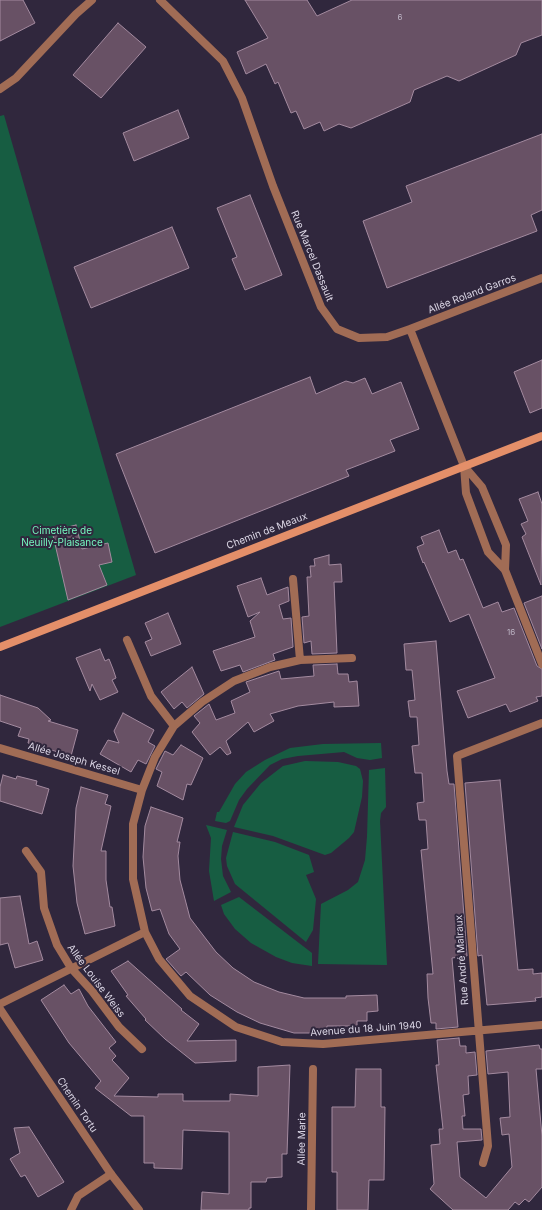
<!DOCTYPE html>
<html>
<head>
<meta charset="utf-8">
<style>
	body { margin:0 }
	canvas { display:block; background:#30273d }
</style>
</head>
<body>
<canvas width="542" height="1210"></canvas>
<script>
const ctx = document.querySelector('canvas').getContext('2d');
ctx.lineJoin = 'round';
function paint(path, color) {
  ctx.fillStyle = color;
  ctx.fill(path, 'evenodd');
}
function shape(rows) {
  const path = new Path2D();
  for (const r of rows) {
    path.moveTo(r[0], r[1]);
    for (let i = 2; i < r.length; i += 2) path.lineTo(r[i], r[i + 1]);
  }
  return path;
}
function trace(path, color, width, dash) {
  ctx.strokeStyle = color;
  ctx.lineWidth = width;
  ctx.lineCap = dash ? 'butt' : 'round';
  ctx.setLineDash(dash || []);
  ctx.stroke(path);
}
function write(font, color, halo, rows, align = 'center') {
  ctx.font = font + ' Inter,sans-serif';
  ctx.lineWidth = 4;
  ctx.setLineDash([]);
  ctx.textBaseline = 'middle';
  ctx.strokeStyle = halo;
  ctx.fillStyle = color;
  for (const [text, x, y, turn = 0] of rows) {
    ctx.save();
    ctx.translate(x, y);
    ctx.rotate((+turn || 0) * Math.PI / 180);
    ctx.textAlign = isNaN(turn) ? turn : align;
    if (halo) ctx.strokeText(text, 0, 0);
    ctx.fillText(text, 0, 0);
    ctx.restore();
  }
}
const green = shape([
	[4,115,136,575,0,627,0,116],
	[381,743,382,758,370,760,357,758,344,752,298,756,282,759,270,765,247,789,239,800,230,821,226,823,215,821,217,812,219,812,235,784,246,772,265,760,290,748,323,744],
	[305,761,338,762,356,766,360,769,363,781,362,797,354,832,349,838,331,853,325,855,273,836,234,827,243,805,261,783,283,766],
	[385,768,386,807,381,813,380,821,387,965,318,964,321,904,348,890,358,882,365,860,367,837,369,770],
	[206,825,227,830,222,846,221,859,223,876,231,892,214,901,209,871,211,838],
	[233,832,275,842,309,855,314,872,306,875,316,899,313,930,306,942,235,884,227,866,226,858],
	[239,897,312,953,312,966,292,963,276,957,251,943,235,929,224,914,221,905]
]);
const building = shape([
	[0,0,23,0,35,23,0,41,0,0],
	[245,0,307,0,317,16,352,0,542,0,542,35,521,43,516,55,459,81,447,76,414,90,410,102,351,128,339,124,324,131,320,122,304,129,296,111,291,113,278,82,275,84,266,64,246,74,237,52,268,38,245,0],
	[118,23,146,47,101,98,73,75,118,23],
	[178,110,189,138,134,161,123,133,178,110],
	[542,134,542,210,531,215,537,231,387,288,363,221,412,202,406,186,542,134],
	[250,195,282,275,245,290,232,259,237,257,217,208,250,195],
	[172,227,189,268,91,308,74,267,172,227],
	[542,360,542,408,530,413,514,372,542,360],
	[310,377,316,394,346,381,353,383,365,378,372,394,401,382,419,429,390,440,395,451,346,470,349,476,155,553,116,454,310,377],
	[538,492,542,504,541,585,522,537,526,534,521,524,528,521,519,499,538,492],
	[76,525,82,549,108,543,112,562,99,565,107,585,68,600,52,531,76,525],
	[439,530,448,553,456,550,460,560,463,559,483,608,498,602,502,612,514,608,537,666,542,669,542,696,536,697,538,701,510,712,506,704,468,718,457,691,495,678,469,614,450,622,424,562,423,563,417,547,424,544,421,537,439,530],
	[329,555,329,565,341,564,342,582,334,582,337,653,312,654,311,641,304,643,302,617,309,616,307,577,311,577,310,566,315,566,314,559,329,555],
	[261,578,267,595,288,587,289,601,279,605,283,619,291,618,293,647,273,654,275,660,243,672,240,665,221,671,213,651,255,637,250,621,260,612,248,617,237,586,261,578],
	[542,596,542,649,524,603,542,596],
	[168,613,181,644,151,656,145,642,152,639,145,623,168,613],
	[436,641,447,771,449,784,454,784,467,956,452,958,458,1027,436,1029,436,1023,431,1023,428,998,427,974,433,974,421,850,428,849,426,820,419,820,417,803,424,802,423,788,422,773,415,773,412,746,419,745,417,717,410,717,408,701,415,700,412,670,406,670,404,644,436,641],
	[100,649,105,661,109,659,113,669,116,678,112,680,118,692,100,700,92,684,90,691,76,658,100,649],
	[337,664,338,674,348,674,349,682,357,681,359,706,334,707,334,702,298,706,270,714,274,721,254,732,248,722,226,741,231,753,227,755,220,747,210,755,192,732,200,723,194,716,209,704,216,720,235,713,231,701,250,692,246,682,279,671,281,679,314,676,313,665,337,664],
	[192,667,204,694,187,708,182,702,174,709,161,692,192,667],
	[0,695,38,708,51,720,48,721,78,730,71,756,28,743,29,739,18,736,21,728,0,721,0,695],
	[123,713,154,730,148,742,155,746,146,764,138,760,131,772,100,754,108,740,119,743,114,731,123,713],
	[181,745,203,758,191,785,187,784,183,800,157,786,162,772,156,769,165,751,173,755,181,745],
	[3,775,16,779,17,776,37,781,36,785,49,789,42,814,0,801,0,787,3,775],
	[500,780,518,970,533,969,533,974,542,973,542,997,535,998,536,1001,487,1005,482,955,478,956,465,783,500,780],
	[81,787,108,795,105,804,111,806,101,851,106,851,106,880,110,907,112,907,115,926,85,934,77,903,73,866,76,808,81,787],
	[151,807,183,818,177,842,180,842,178,856,180,880,190,918,216,952,233,968,254,982,279,992,304,998,346,998,346,996,377,995,378,1011,367,1012,367,1021,357,1021,357,1026,327,1026,326,1033,294,1033,260,1023,237,1012,210,995,186,972,181,976,166,959,180,949,169,934,160,909,152,911,146,888,143,857,145,826,151,807],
	[20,896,29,944,37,941,43,960,15,968,8,943,0,945,0,898,20,896],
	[128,961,182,1009,181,1010,199,1024,187,1041,236,1040,236,1061,195,1063,165,1039,145,1020,146,1019,126,996,128,995,111,971,128,961],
	[64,985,71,994,79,989,88,1006,116,1042,109,1048,116,1056,112,1060,129,1078,114,1096,158,1097,158,1094,183,1094,183,1101,230,1101,230,1094,258,1096,258,1067,290,1065,287,1154,282,1154,282,1177,267,1178,266,1182,251,1182,251,1208,249,1208,249,1210,201,1210,202,1192,229,1194,229,1132,183,1130,182,1169,154,1168,154,1163,144,1163,144,1116,131,1116,95,1088,101,1081,69,1043,41,1000,64,985],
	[459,1038,460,1046,466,1046,466,1053,475,1052,477,1075,468,1076,469,1094,463,1095,465,1116,462,1116,463,1129,481,1129,482,1140,457,1142,460,1177,486,1198,512,1167,509,1134,502,1135,500,1118,510,1117,508,1072,488,1074,486,1051,539,1045,540,1049,542,1049,542,1069,536,1069,542,1136,542,1187,529,1202,525,1199,519,1205,515,1202,508,1210,453,1210,430,1189,434,1184,431,1145,440,1144,439,1129,443,1129,436,1065,439,1065,437,1040,459,1038],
	[356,1069,381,1069,381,1107,385,1107,384,1180,369,1180,368,1210,337,1210,337,1172,332,1172,332,1107,355,1107,356,1069],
	[29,1127,64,1182,38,1197,25,1175,21,1177,10,1159,20,1153,14,1128,29,1127]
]);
const minor = shape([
	[160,0,223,61,242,98,273,186,321,307,337,329,359,338,387,337,410,329,464,466,466,493,488,552,505,570,542,664],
	[0,89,16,78,76,14,92,0],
	[410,329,542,278],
	[464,466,482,487,506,545,505,570],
	[293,579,300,660],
	[127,640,151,696,174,726],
	[352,658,300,660,270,667,234,681,202,702,174,726,155,757,142,790,133,824,133,879,145,932,159,959,190,996,236,1027,282,1042,323,1044,542,1025],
	[0,748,142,790],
	[26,851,41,872,44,908,57,945,71,968,92,991,119,1027,142,1049],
	[0,1004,145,932],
	[483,1163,488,1146,457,756,542,723],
	[71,1210,78,1196,111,1174],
	[311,1210,313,1069]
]);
const tertiary = shape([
	[0,1009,111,1174,139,1210]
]);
const secondary = shape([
	[0,647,542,436]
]);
const numberNames = [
	["6",400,18],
	["16",511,633]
];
const streetNames = [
	["Rue Marcel Dassault",312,256,68],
	["Allée Roland Garros",472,294,-21],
	["Chemin de Meaux",267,531,-21],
	["Allée Joseph Kessel",74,759,16],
	["Rue André Malraux",462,960,-94],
	["Allée Louise Weiss",96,981,53],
	["Avenue du 18 Juin 1940",366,1029,-4],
	["Chemin Tortu",77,1105,56],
	["Allée Marie",302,1139,-89]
];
const parkNames = [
	["Cimetière de",62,531],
	["Neuilly-Plaisance",62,543]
];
paint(green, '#175d42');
paint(building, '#685165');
trace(building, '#a38a9f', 1);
trace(minor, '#a16c55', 8);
trace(tertiary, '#a16c55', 8);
trace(secondary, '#e48f69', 8);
write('8px', '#beb5c5', null, numberNames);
write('10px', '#dbd6e5', '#30273d', streetNames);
write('10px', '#76f8c0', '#30273d', parkNames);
</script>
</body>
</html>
